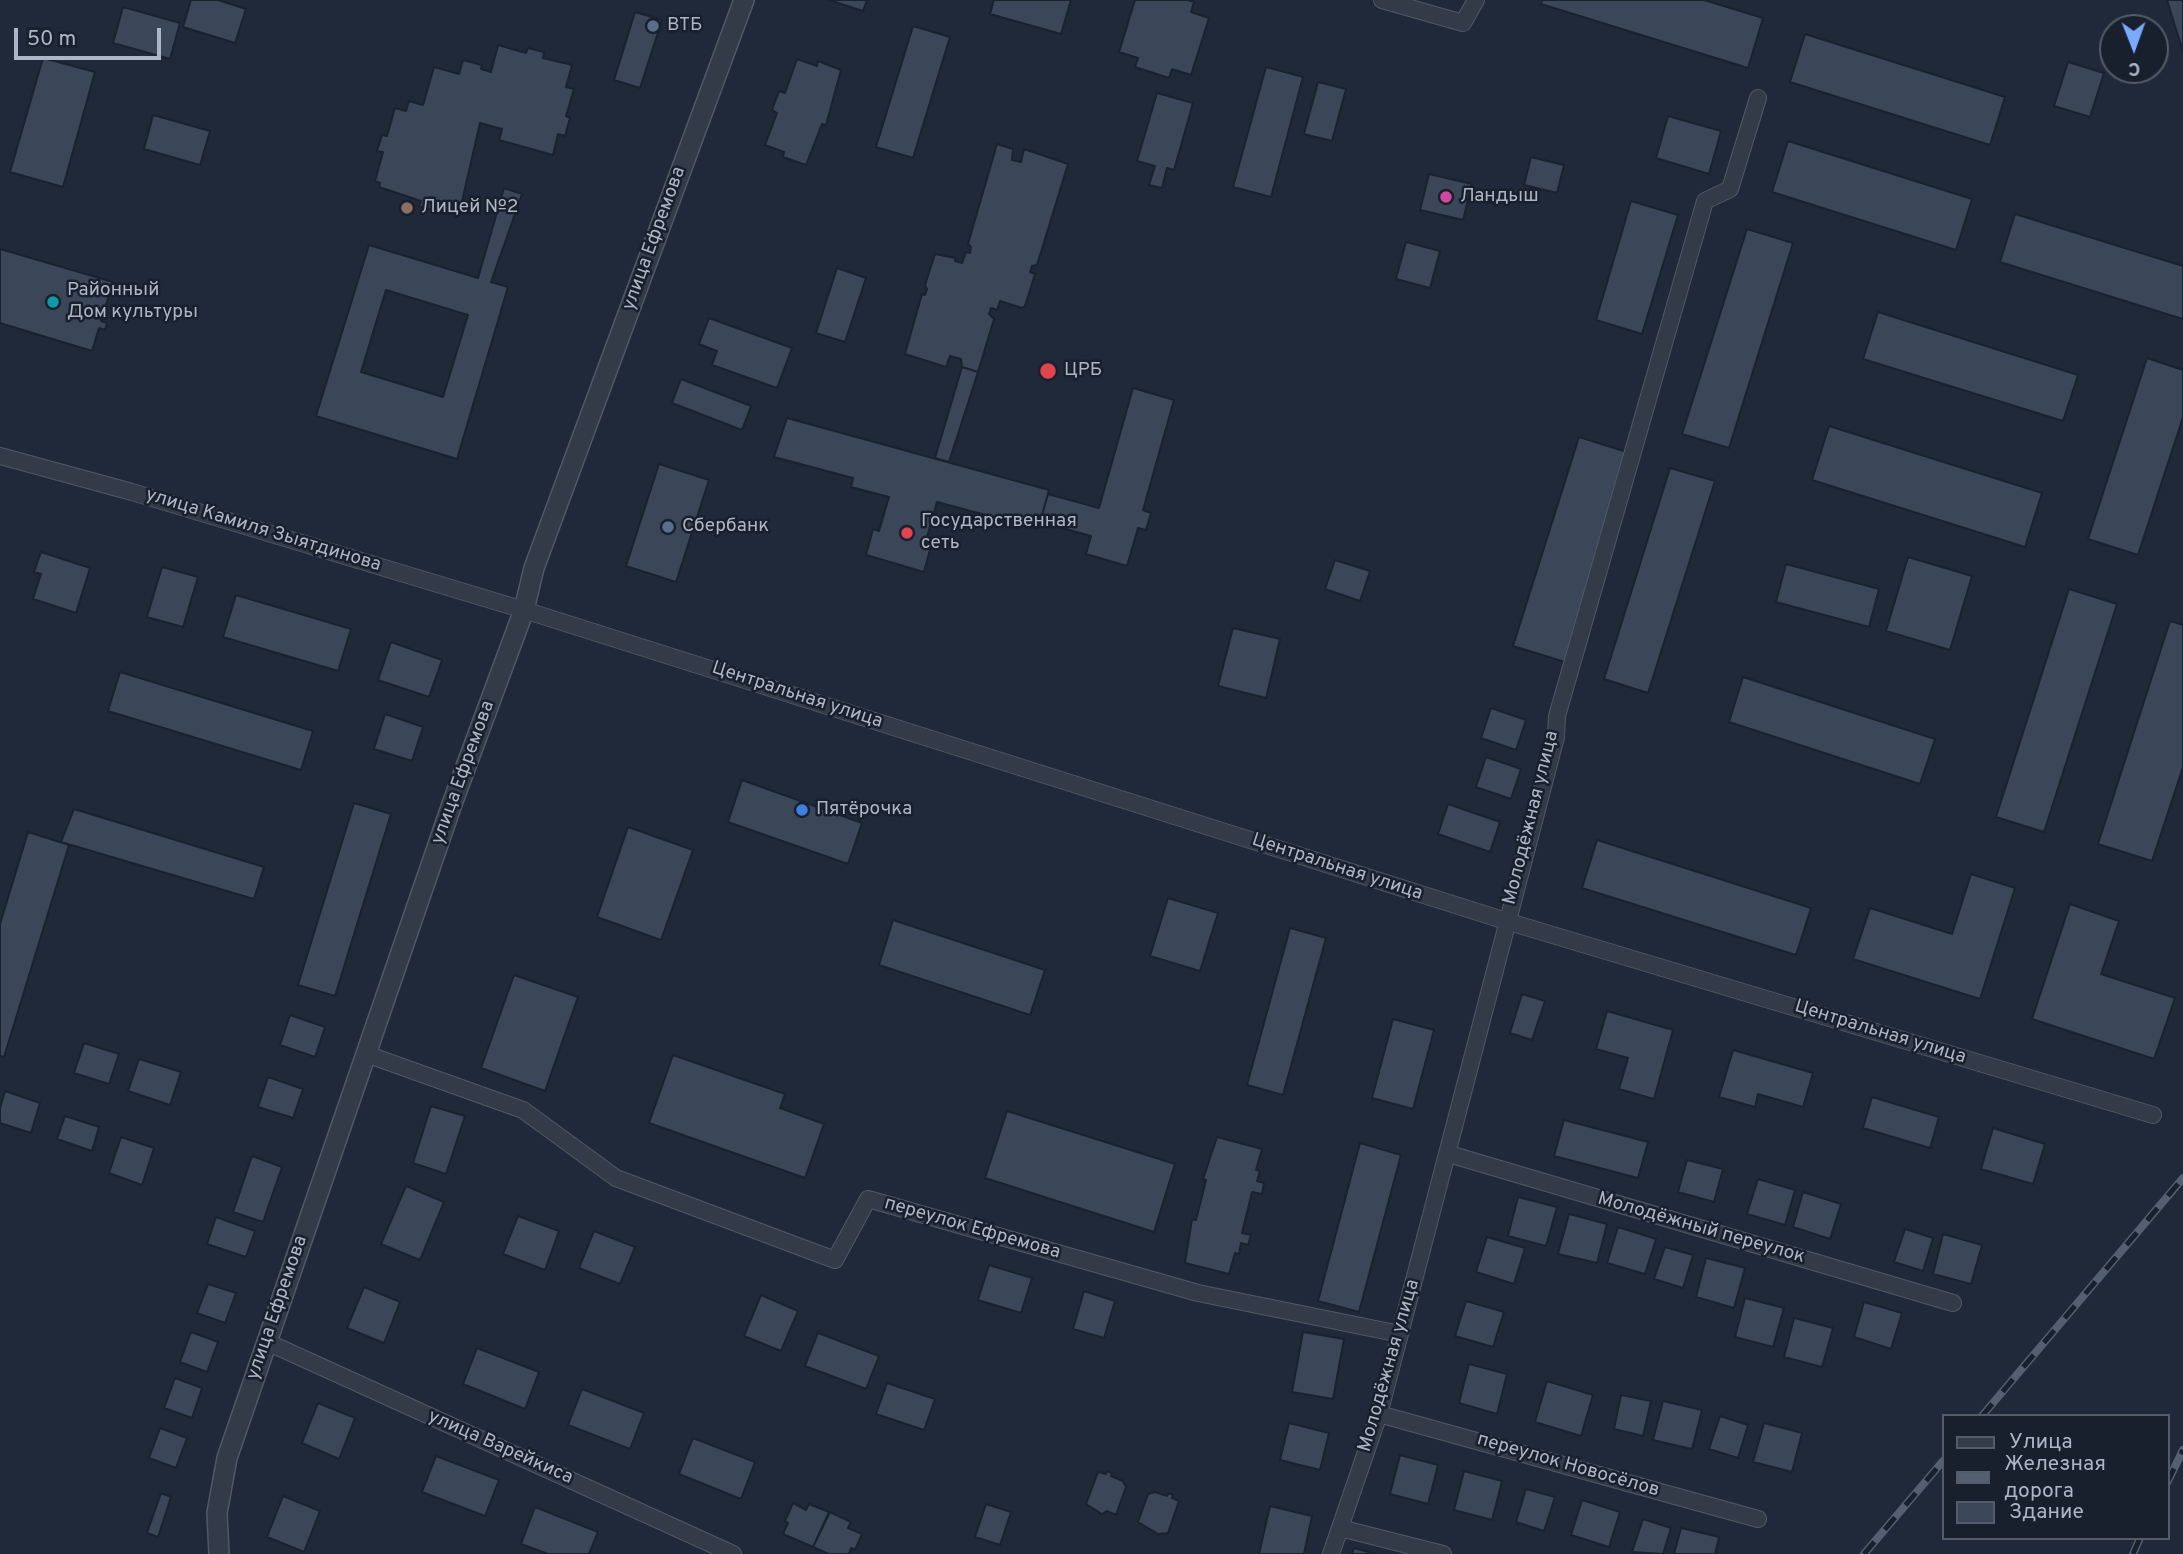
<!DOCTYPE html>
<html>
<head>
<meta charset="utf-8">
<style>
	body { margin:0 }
	#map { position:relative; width:2183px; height:1554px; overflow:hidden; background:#1f2939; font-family:Overpass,sans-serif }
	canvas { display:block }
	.legend { position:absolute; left:1942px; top:1414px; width:228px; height:126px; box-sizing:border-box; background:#18202d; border:2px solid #545c6a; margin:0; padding:9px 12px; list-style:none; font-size:21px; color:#adb6c6 }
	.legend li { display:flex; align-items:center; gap:14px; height:35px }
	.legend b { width:35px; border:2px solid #545c6a }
	.north { position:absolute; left:2099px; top:14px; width:70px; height:70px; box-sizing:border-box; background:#18202d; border:2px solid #545c6a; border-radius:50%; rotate:179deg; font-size:19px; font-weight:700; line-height:28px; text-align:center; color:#adb6c6 }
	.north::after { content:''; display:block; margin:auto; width:24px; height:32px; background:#7aa9fd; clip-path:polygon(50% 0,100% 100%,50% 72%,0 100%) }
	.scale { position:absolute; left:14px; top:28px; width:147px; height:32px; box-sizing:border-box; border:4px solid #adb6c6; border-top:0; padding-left:9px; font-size:21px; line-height:24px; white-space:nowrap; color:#adb6c6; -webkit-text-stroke:5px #18202d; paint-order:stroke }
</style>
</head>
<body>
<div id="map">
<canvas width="2183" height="1554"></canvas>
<ul class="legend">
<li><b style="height:9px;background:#333b49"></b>Улица</li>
<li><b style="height:9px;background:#545f71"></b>Железная дорога</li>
<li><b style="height:19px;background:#3b4759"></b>Здание</li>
</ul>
<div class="north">С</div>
<div class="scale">50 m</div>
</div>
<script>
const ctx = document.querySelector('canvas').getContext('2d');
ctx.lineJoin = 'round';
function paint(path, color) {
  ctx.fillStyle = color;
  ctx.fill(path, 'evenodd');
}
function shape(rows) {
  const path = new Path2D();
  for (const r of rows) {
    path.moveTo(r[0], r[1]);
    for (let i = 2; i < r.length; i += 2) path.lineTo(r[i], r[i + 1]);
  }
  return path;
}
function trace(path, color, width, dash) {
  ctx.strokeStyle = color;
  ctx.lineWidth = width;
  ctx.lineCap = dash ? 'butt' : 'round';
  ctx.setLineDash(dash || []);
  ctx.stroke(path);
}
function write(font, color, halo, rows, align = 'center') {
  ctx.font = font + ' Overpass,sans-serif';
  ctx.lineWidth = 5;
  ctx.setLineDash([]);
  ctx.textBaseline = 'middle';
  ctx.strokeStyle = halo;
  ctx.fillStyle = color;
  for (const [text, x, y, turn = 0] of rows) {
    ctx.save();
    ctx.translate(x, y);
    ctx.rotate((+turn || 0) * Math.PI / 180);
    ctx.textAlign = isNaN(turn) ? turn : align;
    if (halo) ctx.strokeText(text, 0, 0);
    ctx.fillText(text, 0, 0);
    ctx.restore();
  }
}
const building = shape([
	[191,0,218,0,246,9,235,43,183,27,191,0],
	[829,0,867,0,863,11,829,0],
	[994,0,1071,0,1061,34,990,14,994,0],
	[1135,0,1188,0,1194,2,1191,12,1209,18,1191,75,1172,69,1169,78,1135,67,1138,58,1119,52,1135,0],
	[1542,0,1704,0,1763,18,1748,68,1541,4,1542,0],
	[2167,0,2183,0,2183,52,2167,0],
	[123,7,180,23,170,59,113,43,123,7],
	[635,12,662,20,640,88,614,80,635,12],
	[913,26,950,37,913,158,876,147,913,26],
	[1805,34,2005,97,1990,145,1790,82,1805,34],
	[498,45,526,53,528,48,544,52,543,58,572,65,566,87,574,89,566,116,570,118,565,136,558,134,553,155,499,140,502,129,480,123,460,210,439,204,437,211,419,206,421,201,379,187,380,183,375,181,383,152,377,151,382,135,387,136,395,108,406,111,409,101,423,105,434,67,459,74,463,60,482,65,481,69,491,72,498,45],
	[43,58,95,72,63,187,10,172,43,58],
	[797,59,817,66,818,61,841,70,826,125,822,124,806,165,783,157,784,152,765,145,777,113,772,110,779,91,785,93,797,59],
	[2068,62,2104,73,2090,117,2054,106,2068,62],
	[1266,67,1303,77,1271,197,1233,187,1266,67],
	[1318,82,1346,89,1332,141,1304,134,1318,82],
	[1157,93,1193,103,1174,170,1167,168,1162,188,1149,185,1155,166,1137,161,1157,93],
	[153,115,210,131,200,165,144,149,153,115],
	[1668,116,1721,131,1709,174,1656,158,1668,116],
	[1788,141,1972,199,1956,250,1772,192,1788,141],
	[997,144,1013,149,1012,160,1021,162,1024,149,1068,164,1037,265,1032,266,1030,272,1035,274,1025,306,1022,308,1000,301,997,310,991,308,989,314,994,319,978,372,962,367,961,359,950,356,946,367,905,354,922,294,925,295,927,289,925,285,935,254,955,258,955,261,962,263,966,252,970,253,971,247,968,244,997,144],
	[1531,157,1564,165,1557,193,1524,185,1531,157],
	[1429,174,1472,184,1463,220,1420,210,1429,174],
	[504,188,522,194,491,282,508,287,457,459,316,416,369,245,478,278,504,188],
	[386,290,468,315,443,397,361,372,386,290],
	[1631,201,1678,215,1642,334,1596,320,1631,201],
	[2015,214,2183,266,2183,319,2000,262,2015,214],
	[1747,229,1793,243,1729,448,1682,434,1747,229],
	[1406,242,1440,251,1430,288,1396,279,1406,242],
	[0,249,113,282,101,321,107,323,105,330,99,328,92,351,0,323,0,249],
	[837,268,866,278,845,342,816,333,837,268],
	[1878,312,2078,375,2063,421,1863,359,1878,312],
	[709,318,792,348,777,388,712,365,717,351,699,344,709,318],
	[2147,358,2183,370,2183,417,2138,555,2088,539,2147,358],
	[962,367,978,372,949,462,935,458,962,367],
	[681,379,751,406,742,430,672,403,681,379],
	[1133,388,1174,400,1143,510,1151,513,1146,530,1138,528,1127,566,1086,554,1091,536,1040,522,1048,494,1099,508,1133,388],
	[787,418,1049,490,1038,529,937,502,925,544,931,546,924,572,866,555,873,529,879,531,889,497,851,487,853,478,774,457,787,418],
	[1829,426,2042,493,2025,547,1812,480,1829,426],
	[1579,437,1630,453,1565,662,1513,646,1579,437],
	[659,464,709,480,676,582,626,566,659,464],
	[1670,468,1715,481,1648,693,1604,679,1670,468],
	[41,552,90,568,76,613,33,599,41,574,34,572,41,552],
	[1908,557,1972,576,1950,650,1886,631,1908,557],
	[1335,560,1370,571,1360,601,1325,589,1335,560],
	[1786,564,1879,589,1869,627,1776,602,1786,564],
	[162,567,198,577,183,627,147,617,162,567],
	[2069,589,2117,604,2044,832,1996,817,2069,589],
	[236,595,351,629,338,671,223,637,236,595],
	[2170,621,2183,625,2183,767,2152,861,2098,844,2170,621],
	[1233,628,1280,639,1266,698,1218,686,1233,628],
	[391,642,442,660,429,697,378,680,391,642],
	[120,672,313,731,301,770,108,711,120,672],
	[1743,677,1935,739,1920,784,1729,722,1743,677],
	[1491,708,1526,720,1516,750,1481,738,1491,708],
	[385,714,423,727,412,761,374,749,385,714],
	[1486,757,1521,769,1511,799,1476,787,1486,757],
	[742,780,862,823,848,864,728,822,742,780],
	[354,803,391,814,335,996,298,985,354,803],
	[1448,804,1500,822,1490,852,1438,834,1448,804],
	[74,809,264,867,254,899,61,842,74,809],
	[628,827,693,850,661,940,597,917,628,827],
	[28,832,69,845,4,1057,0,1056,0,924,28,832],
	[1597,840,1811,908,1796,955,1582,888,1597,840],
	[1971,874,2015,888,1980,999,1853,959,1870,908,1952,934,1971,874],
	[1168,898,1218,913,1200,971,1150,956,1168,898],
	[2070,904,2119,921,2101,974,2175,998,2154,1059,2032,1019,2070,904],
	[893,920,1045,970,1030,1015,879,965,893,920],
	[1290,928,1326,938,1283,1095,1247,1085,1290,928],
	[514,975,578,997,545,1091,481,1068,514,975],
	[1522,994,1545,1001,1532,1040,1510,1033,1522,994],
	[1607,1011,1673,1030,1654,1099,1619,1089,1628,1058,1596,1049,1607,1011],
	[290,1015,325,1027,315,1057,280,1045,290,1015],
	[1393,1019,1434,1030,1413,1109,1372,1098,1393,1019],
	[84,1043,119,1054,109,1084,74,1073,84,1043],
	[1733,1050,1813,1073,1803,1107,1758,1094,1755,1107,1719,1097,1733,1050],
	[673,1055,785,1094,780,1108,824,1124,805,1178,649,1123,673,1055],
	[139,1059,181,1072,170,1105,128,1091,139,1059],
	[268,1077,303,1089,293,1118,258,1107,268,1077],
	[5,1091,40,1103,31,1133,0,1123,0,1108,5,1091],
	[1872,1097,1939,1117,1930,1148,1863,1128,1872,1097],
	[431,1106,465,1116,446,1174,413,1163,431,1106],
	[1007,1111,1175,1164,1154,1232,985,1178,1007,1111],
	[65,1116,99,1127,92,1151,57,1139,65,1116],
	[1564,1120,1648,1142,1638,1178,1554,1156,1564,1120],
	[1993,1128,2045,1144,2033,1184,1981,1169,1993,1128],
	[121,1137,154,1148,142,1185,109,1173,121,1137],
	[1217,1137,1262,1149,1256,1170,1260,1171,1257,1181,1264,1183,1262,1194,1252,1192,1242,1233,1251,1235,1248,1245,1241,1243,1239,1254,1235,1253,1229,1274,1185,1263,1192,1219,1196,1220,1206,1180,1203,1179,1217,1137],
	[1360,1143,1401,1155,1359,1312,1318,1301,1360,1143],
	[252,1156,282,1167,263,1222,233,1212,252,1156],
	[1687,1160,1723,1169,1714,1202,1678,1192,1687,1160],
	[1758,1179,1795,1190,1785,1225,1747,1214,1758,1179],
	[406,1186,444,1202,420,1260,381,1244,406,1186],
	[1803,1192,1841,1204,1830,1239,1793,1227,1803,1192],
	[1518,1197,1557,1207,1546,1246,1508,1236,1518,1197],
	[1569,1214,1607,1224,1597,1263,1558,1254,1569,1214],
	[518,1216,559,1231,545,1270,503,1254,518,1216],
	[216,1217,255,1231,246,1257,207,1244,216,1217],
	[1618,1227,1656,1239,1645,1274,1607,1263,1618,1227],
	[1905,1229,1933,1238,1923,1271,1894,1262,1905,1229],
	[594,1231,635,1247,620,1284,579,1268,594,1231],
	[1943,1234,1982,1245,1971,1284,1933,1274,1943,1234],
	[1487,1237,1525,1248,1514,1284,1476,1272,1487,1237],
	[1665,1247,1693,1255,1683,1288,1654,1279,1665,1247],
	[1706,1258,1745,1268,1734,1308,1696,1297,1706,1258],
	[989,1265,1032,1278,1021,1313,978,1300,989,1265],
	[208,1284,236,1293,225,1323,197,1313,208,1284],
	[364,1287,400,1302,384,1343,347,1328,364,1287],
	[1084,1291,1115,1301,1104,1338,1073,1329,1084,1291],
	[761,1295,798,1311,781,1351,744,1336,761,1295],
	[1745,1298,1784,1308,1773,1347,1735,1337,1745,1298],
	[1466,1301,1504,1312,1493,1347,1455,1336,1466,1301],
	[1864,1302,1902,1313,1891,1349,1854,1337,1864,1302],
	[1794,1318,1833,1328,1822,1367,1784,1357,1794,1318],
	[191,1332,218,1342,207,1372,180,1362,191,1332],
	[1303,1332,1344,1339,1333,1399,1292,1392,1303,1332],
	[818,1333,879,1356,866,1389,805,1366,818,1333],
	[477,1348,539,1372,525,1409,463,1384,477,1348],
	[1469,1364,1507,1374,1497,1414,1459,1403,1469,1364],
	[175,1378,202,1388,192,1418,164,1408,175,1378],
	[1547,1381,1593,1395,1581,1436,1535,1422,1547,1381],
	[887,1383,935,1399,924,1430,876,1414,887,1383],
	[582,1389,644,1413,630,1449,568,1425,582,1389],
	[1621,1395,1651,1401,1643,1436,1614,1429,1621,1395],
	[1663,1401,1702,1410,1692,1449,1653,1440,1663,1401],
	[318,1403,355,1418,339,1459,302,1443,318,1403],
	[1720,1416,1748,1425,1738,1458,1709,1449,1720,1416],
	[1289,1423,1329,1433,1320,1470,1280,1460,1289,1423],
	[1764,1423,1802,1433,1792,1472,1753,1462,1764,1423],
	[160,1428,187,1438,176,1468,149,1458,160,1428],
	[693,1438,755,1462,741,1499,679,1474,693,1438],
	[1400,1455,1438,1465,1428,1504,1390,1494,1400,1455],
	[436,1456,499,1480,485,1516,422,1492,436,1456],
	[1107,1471,1112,1473,1111,1476,1123,1481,1126,1487,1116,1515,1107,1511,1102,1514,1086,1504,1098,1472,1106,1474,1107,1471],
	[1464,1471,1502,1481,1492,1520,1454,1510,1464,1471],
	[1526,1489,1555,1497,1544,1531,1516,1522,1526,1489],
	[1155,1492,1167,1496,1169,1493,1173,1495,1172,1498,1179,1501,1168,1533,1158,1534,1138,1522,1148,1494,1155,1492],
	[161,1493,171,1497,158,1537,147,1533,161,1493],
	[283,1496,320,1511,304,1552,267,1537,283,1496],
	[1582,1500,1620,1512,1609,1547,1571,1535,1582,1500],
	[793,1503,806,1510,809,1504,829,1512,813,1547,783,1534,788,1523,785,1521,793,1503],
	[986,1504,1011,1512,1000,1545,975,1537,986,1504],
	[1270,1506,1312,1516,1304,1554,1259,1554,1270,1506],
	[535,1507,598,1532,589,1554,548,1554,521,1544,535,1507],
	[830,1512,851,1522,848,1528,862,1534,855,1550,851,1548,849,1554,829,1554,813,1547,830,1512],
	[1643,1519,1671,1528,1663,1554,1632,1552,1643,1519],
	[1681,1528,1719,1537,1715,1554,1674,1554,1681,1528],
	[1354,1548,1376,1554,1352,1554,1354,1548]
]);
const minor = shape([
	[1382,0,1463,23,1476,0],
	[0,456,132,492,524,610,1506,921,2153,1115],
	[366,1054,523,1110,616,1178,835,1260,868,1199,1198,1293,1400,1334],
	[1449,1154,1953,1303],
	[267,1342,733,1554],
	[1379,1414,1758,1519],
	[1340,1528,1443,1554],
	[1331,1554,1379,1414,1556,737,1557,716,1705,201,1730,189,1758,98]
]);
const tertiary = shape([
	[219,1554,217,1513,227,1458,452,804,524,610,534,568,744,0]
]);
const rail = shape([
	[1982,1416,2183,1178],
	[2167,1483,2183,1450],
	[1864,1554,1943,1461],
	[2133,1554,2140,1538]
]);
const markers = [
	[653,26,7,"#5c6f8a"],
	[1446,197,7,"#d1479c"],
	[407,208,7,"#8d6e63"],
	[53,302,7,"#0f9aa8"],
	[1048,371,9,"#e0444e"],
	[668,527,7,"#5c6f8a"],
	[907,533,7,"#e0444e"],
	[802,810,7,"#3f7fe0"]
];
const poiNames = [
	["ВТБ",667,26],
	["Ландыш",1460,197],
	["Лицей №2",421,208],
	["Районный",67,291],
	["Дом культуры",67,313],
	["ЦРБ",1064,371],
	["Государственная",921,522],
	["сеть",921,544],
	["Сбербанк",682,527],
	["Пятёрочка",816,810]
];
const streetNames = [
	["улица Ефремова",655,239,-70],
	["улица Камиля Зыятдинова",263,531,17],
	["Центральная улица",797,696,18],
	["улица Ефремова",464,773,-70],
	["Молодёжная улица",1532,818,-76],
	["Центральная улица",1337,868,18],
	["Центральная улица",1880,1033,17],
	["переулок Ефремова",972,1229,16],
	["Молодёжный переулок",1701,1229,16],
	["улица Ефремова",278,1308,-71],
	["Молодёжная улица",1390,1366,-74],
	["улица Варейкиса",500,1448,24],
	["переулок Новосёлов",1568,1466,16]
];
paint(building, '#3b4759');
trace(building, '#1a2230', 2);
trace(minor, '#505967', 18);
trace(tertiary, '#505967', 22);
trace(minor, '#333b49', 16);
trace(tertiary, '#333b49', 19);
trace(rail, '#545f71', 8);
trace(rail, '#18202d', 5, [16]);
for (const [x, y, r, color] of markers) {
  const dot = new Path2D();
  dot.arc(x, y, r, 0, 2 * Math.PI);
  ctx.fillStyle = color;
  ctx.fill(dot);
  trace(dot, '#18202d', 2.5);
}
write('19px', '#adb6c6', '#18202d', poiNames, 'left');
write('19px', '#adb6c6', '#18202d', streetNames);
</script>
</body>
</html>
